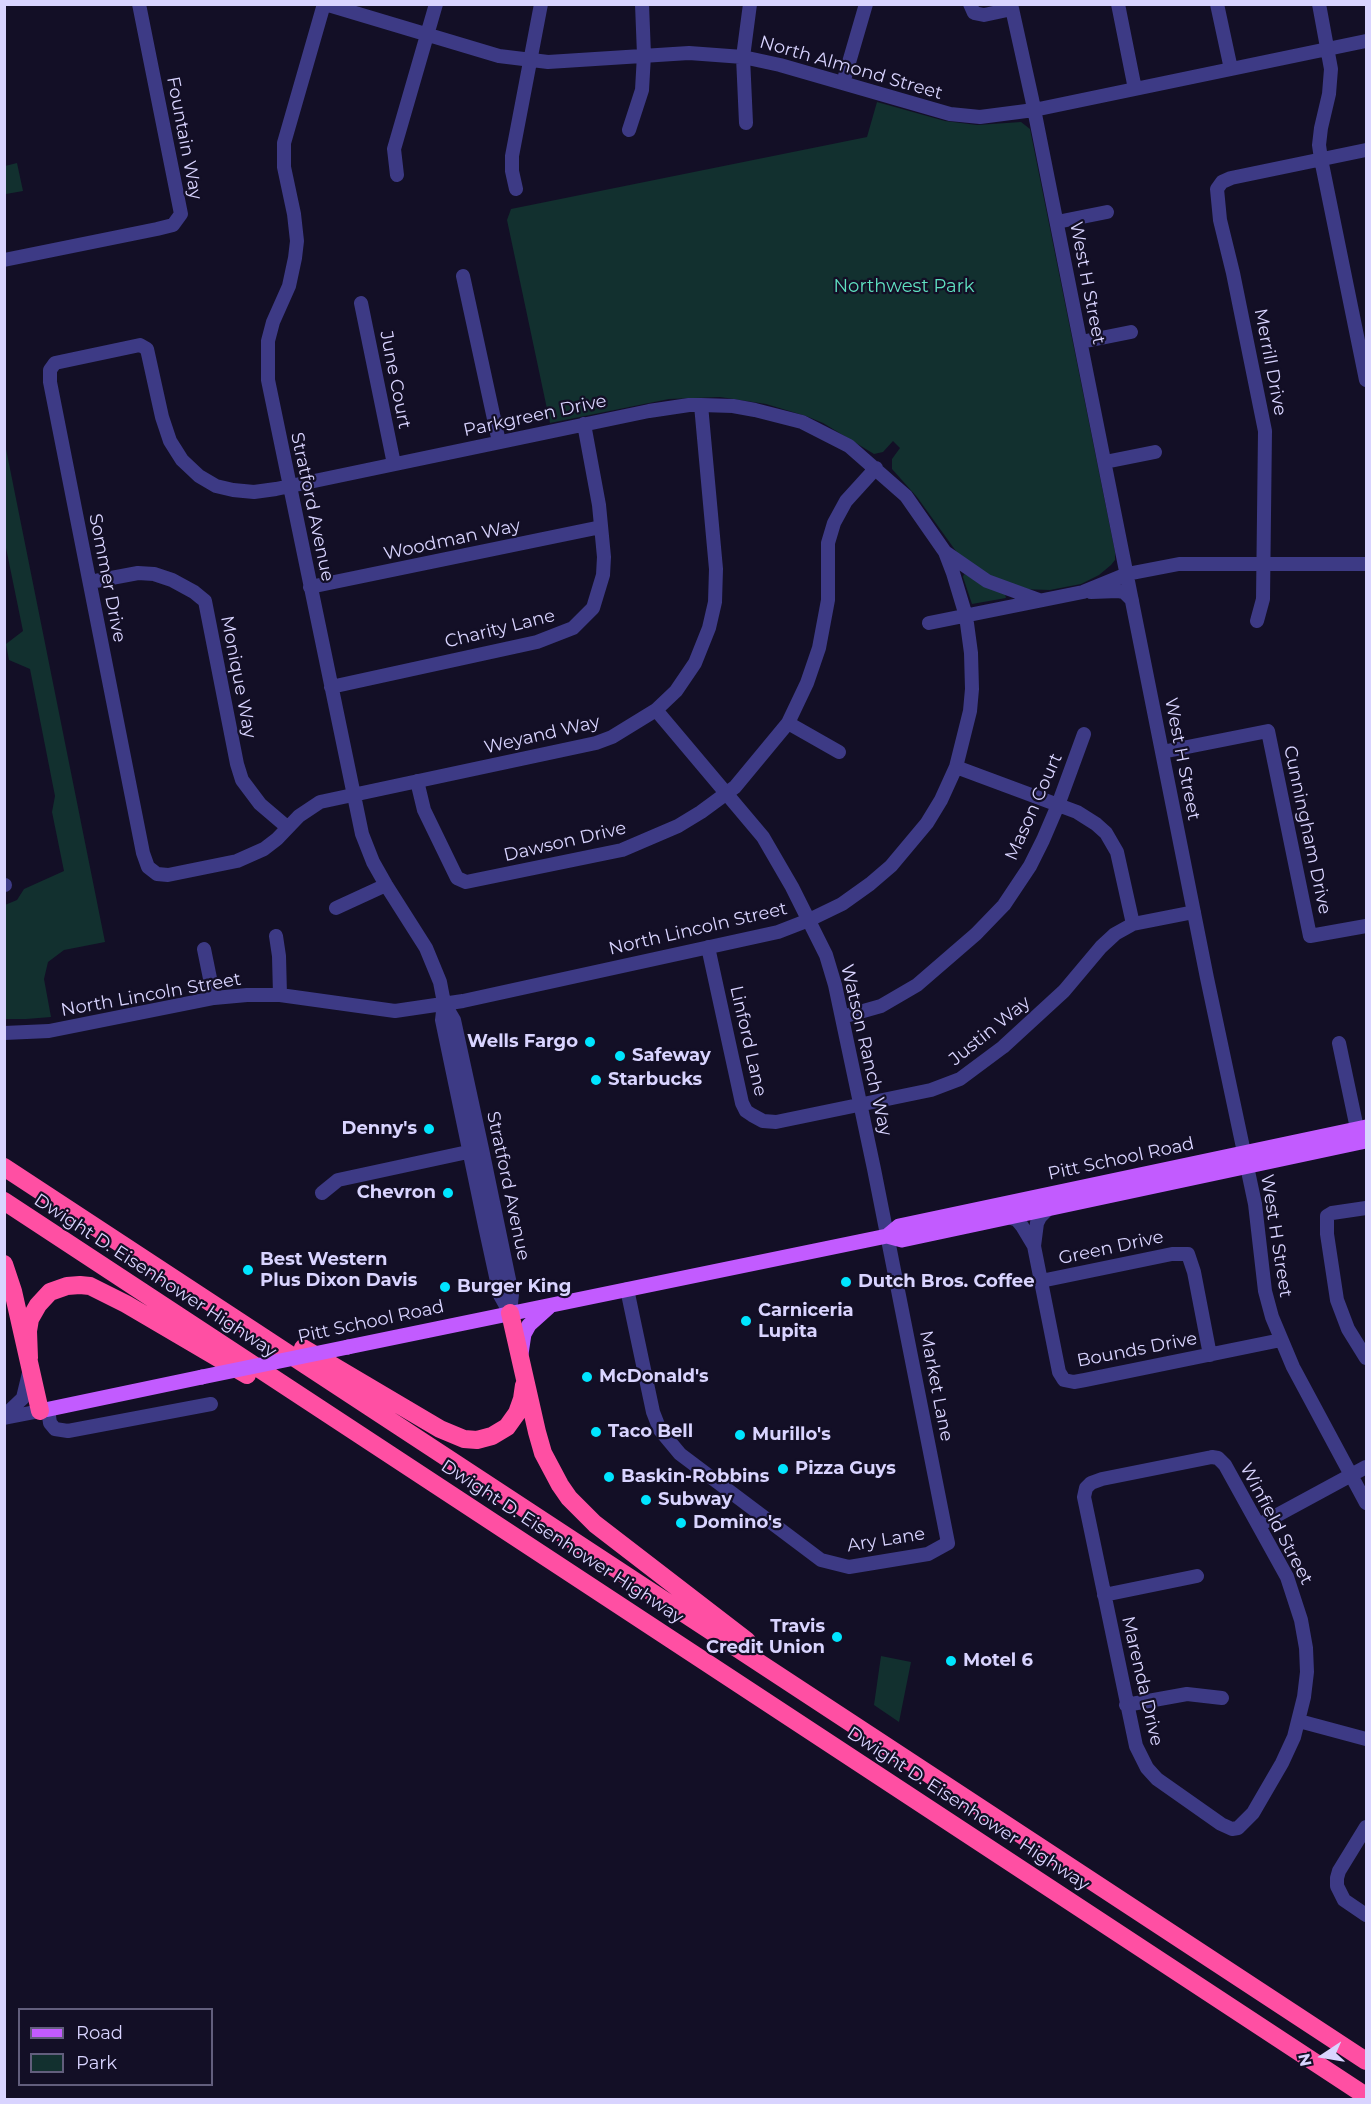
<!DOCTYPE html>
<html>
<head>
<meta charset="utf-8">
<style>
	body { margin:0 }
	#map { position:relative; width:1371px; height:2104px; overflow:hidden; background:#130f26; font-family:Montserrat,sans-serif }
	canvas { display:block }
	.frame { position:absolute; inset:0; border:6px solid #d9d4ff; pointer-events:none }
	.legend { position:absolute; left:18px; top:2008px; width:195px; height:78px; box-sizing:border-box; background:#130f26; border:2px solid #625e7d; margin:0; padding:8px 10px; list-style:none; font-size:18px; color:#d9d4ff }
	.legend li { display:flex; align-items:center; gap:12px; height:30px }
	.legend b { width:30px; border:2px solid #625e7d }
	.north { position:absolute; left:1293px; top:2026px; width:60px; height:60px; -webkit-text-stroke:4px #130f26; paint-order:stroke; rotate:258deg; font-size:16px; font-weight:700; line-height:24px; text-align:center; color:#d9d4ff }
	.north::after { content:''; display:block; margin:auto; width:21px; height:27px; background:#d9d4ff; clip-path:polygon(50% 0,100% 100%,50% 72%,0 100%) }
</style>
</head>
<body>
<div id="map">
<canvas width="1371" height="2104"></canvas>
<div class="frame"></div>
<ul class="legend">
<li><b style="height:8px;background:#c25bff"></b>Road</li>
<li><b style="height:16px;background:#12302f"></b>Park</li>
</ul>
<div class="north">N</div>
</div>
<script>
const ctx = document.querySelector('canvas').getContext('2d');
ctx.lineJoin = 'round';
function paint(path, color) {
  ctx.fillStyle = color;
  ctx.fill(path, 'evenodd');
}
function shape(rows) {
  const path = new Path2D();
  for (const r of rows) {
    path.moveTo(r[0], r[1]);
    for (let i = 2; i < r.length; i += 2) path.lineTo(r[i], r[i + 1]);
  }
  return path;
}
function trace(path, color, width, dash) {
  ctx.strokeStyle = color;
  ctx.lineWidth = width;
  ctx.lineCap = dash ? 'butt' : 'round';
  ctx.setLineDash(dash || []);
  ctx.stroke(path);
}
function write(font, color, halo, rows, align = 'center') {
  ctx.font = font + ' Montserrat,sans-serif';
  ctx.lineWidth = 4.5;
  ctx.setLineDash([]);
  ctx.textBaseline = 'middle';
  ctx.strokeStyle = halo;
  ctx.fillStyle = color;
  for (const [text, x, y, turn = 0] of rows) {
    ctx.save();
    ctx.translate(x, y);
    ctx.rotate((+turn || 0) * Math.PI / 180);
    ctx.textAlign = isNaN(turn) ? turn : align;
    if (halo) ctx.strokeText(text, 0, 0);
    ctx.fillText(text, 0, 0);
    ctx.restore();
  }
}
const green = shape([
	[877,102,945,121,977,125,1021,122,1030,129,1115,552,1115,560,1111,565,1099,575,1081,584,1050,590,1020,589,996,581,958,554,917,497,892,469,892,459,900,448,893,441,883,452,874,454,823,423,806,416,766,404,720,397,669,399,550,423,507,220,511,209,867,137],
	[17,163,23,191,6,194,5,166],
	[4,439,105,942,64,950,48,962,44,979,51,1017,26,1019,5,1019,5,905,17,900,24,889,64,871,52,812,55,796,30,669,9,660,6,644,23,631,5,543],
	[964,574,1005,594,1006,598,972,604,963,577],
	[881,1656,911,1662,899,1722,874,1705]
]);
const minor = shape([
	[324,4,284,143,284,167,294,214,297,241,295,258,289,286,273,322,268,341,268,380,362,834,373,862,386,885,426,948,440,982,444,1003,442,1020,485,1226,500,1295,510,1313],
	[325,4,499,56,548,62,689,53,743,57,780,65,950,114,980,117,1034,110,1366,41],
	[970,4,974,13,984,15,1012,9],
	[1011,4,1032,99,1207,978,1255,1204,1265,1291,1272,1317,1293,1367,1366,1503],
	[1118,4,1135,89],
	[1217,4,1231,69],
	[1319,4,1331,69,1329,94,1321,128,1319,145,1321,159,1366,380],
	[843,83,866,4],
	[746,123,743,57,750,4],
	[629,130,642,90,644,55,642,4],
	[397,175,394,149,436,4],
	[516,189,512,171,512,156,541,4],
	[1057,222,1107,212],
	[4,260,157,229,173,225,181,214,139,4],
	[463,276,499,442],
	[361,303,394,464],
	[1081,342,1131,332],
	[1105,462,1155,452],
	[945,552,987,581,1039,600],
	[90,582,138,573,154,574,172,580,194,592,205,601,237,764,242,780,260,804,287,827],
	[310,587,601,527],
	[1091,592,1118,591,1124,592,1132,600],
	[1257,621,1263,599,1265,431,1233,273,1220,220,1217,189,1222,182,1231,178,1366,150],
	[929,623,1083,592,1127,574,1179,564,1366,564],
	[331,687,537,642,573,628,593,608,603,575,604,557,599,505,584,424],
	[788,723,839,752],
	[1162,752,1268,731,1310,936,1366,926],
	[956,767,1077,812,1096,824,1106,833,1117,852,1133,924],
	[417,781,424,810,457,878,466,882,622,850,678,826,701,812,735,787,788,723,807,683,819,648,828,600,828,543,834,523,846,501,876,468],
	[4,885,5,885],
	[336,908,386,885],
	[276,936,279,956,280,995],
	[708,947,742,1103,746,1111,752,1115,763,1121,776,1122,931,1090,960,1079,1003,1047,1064,991,1101,947,1115,934,1133,924,1194,912],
	[204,949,214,998],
	[444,1003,454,1020,482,1149,512,1294,510,1313],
	[842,1017,881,1006,917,985,976,934,1004,905,1030,866,1043,840,1058,805,1084,734],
	[4,1033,49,1031,214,998,247,995,280,995,395,1011,463,1001,778,932,809,920,842,904,870,884,891,866,927,823,941,800,956,767,970,711,972,689,971,653,966,616,953,573,945,552,906,496,849,446,802,422,755,410,733,406,701,405,689,405,649,411,276,489,254,492,233,490,216,486,199,476,182,460,170,441,162,417,147,349,140,345,55,363,50,370,50,382,143,853,148,867,157,874,168,875,237,861,264,849,277,839,299,816,320,802,596,743,612,737,656,710,676,691,695,663,709,628,715,602,716,569,701,405],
	[1339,1043,1359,1138],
	[322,1193,338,1180,477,1150],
	[1366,1208,1332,1213,1327,1216,1327,1234,1337,1300,1348,1329,1366,1358],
	[1009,1217,1017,1220,1022,1226,1034,1246,1059,1372,1064,1380,1074,1382,1085,1380,1281,1340],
	[1034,1246,1037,1223,1040,1217,1048,1209],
	[1041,1281,1172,1254,1188,1254,1194,1272,1210,1355],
	[627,1289,653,1412,660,1430,680,1454,821,1560,849,1567,928,1554,948,1543,874,1169,835,985,826,955,792,887,763,837,656,710],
	[48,1409,50,1423,55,1429,68,1431,211,1404],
	[4,1416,23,1398,29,1373],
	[4,1418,40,1411],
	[1212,1457,1218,1458,1225,1465,1287,1577,1301,1620,1306,1648,1307,1672,1304,1697,1294,1737,1282,1763,1253,1813,1238,1828,1232,1829,1221,1824,1157,1779,1147,1768,1136,1746,1084,1497,1086,1488,1091,1483,1102,1479,1212,1457],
	[1259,1525,1366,1467],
	[1104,1595,1197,1576],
	[1126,1705,1187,1694,1222,1698],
	[1299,1721,1366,1739],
	[1366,1827,1339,1871,1337,1878,1337,1886,1344,1900,1366,1915]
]);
const major = shape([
	[887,1236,899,1226,1366,1127],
	[348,1347,887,1236,902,1240,1366,1141],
	[521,1354,524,1334,529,1325,549,1307],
	[40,1411,202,1377]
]);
const highway = shape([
	[4,1167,1366,2061],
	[4,1201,1366,2096],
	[4,1264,13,1291,40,1411],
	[510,1313,537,1432,543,1453,560,1485,569,1498,595,1524,747,1641],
	[303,1348,440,1429,464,1439,477,1440,492,1436,507,1427,517,1413,522,1399,524,1385],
	[29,1358,28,1331,30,1319,38,1305,50,1292,67,1286,80,1285,90,1286,126,1304,247,1375]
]);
const majorBridge = shape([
	[202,1377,348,1347]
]);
const markers = [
	[590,1042,6,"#00e5ff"],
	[620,1056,6,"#00e5ff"],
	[596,1080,6,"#00e5ff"],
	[429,1129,6,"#00e5ff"],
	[448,1193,6,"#00e5ff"],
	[248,1270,6,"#00e5ff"],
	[846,1282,6,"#00e5ff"],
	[445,1287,6,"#00e5ff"],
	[746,1321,6,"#00e5ff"],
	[587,1377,6,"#00e5ff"],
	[596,1432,6,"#00e5ff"],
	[740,1435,6,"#00e5ff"],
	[783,1469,6,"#00e5ff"],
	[609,1477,6,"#00e5ff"],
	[646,1500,6,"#00e5ff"],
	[681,1523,6,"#00e5ff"],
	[837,1637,6,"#00e5ff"],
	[951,1661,6,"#00e5ff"]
];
const streetNames = [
	["North Almond Street",851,68,16],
	["Fountain Way",184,138,79],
	["West H Street",1087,283,79],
	["Merrill Drive",1270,362,79],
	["June Court",395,380,79],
	["Parkgreen Drive",535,416,-12],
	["Stratford Avenue",312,507,78],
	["Woodman Way",452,540,-12],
	["Sommer Drive",107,578,79],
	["Charity Lane",500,629,-14],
	["Monique Way",238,677,79],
	["Weyand Way",542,735,-13],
	["West H Street",1182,759,79],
	["Mason Court",1034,807,-66],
	["Cunningham Drive",1307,830,78],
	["Dawson Drive",565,842,-13],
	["North Lincoln Street",698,929,-13],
	["North Lincoln Street",151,995,-10],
	["Justin Way",990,1031,-39],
	["Linford Lane",748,1041,77],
	["Watson Ranch Way",866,1050,77],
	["Pitt School Road",1121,1159,-12],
	["Stratford Avenue",508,1186,78],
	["West H Street",1276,1236,81],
	["Green Drive",1111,1248,-12],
	["Dwight D. Eisenhower Highway",155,1276,33],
	["Pitt School Road",371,1322,-12],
	["Bounds Drive",1137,1350,-11],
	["Market Lane",936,1386,79],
	["Winfield Street",1276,1524,62],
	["Ary Lane",886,1540,-9],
	["Dwight D. Eisenhower Highway",562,1542,33],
	["Marenda Drive",1142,1681,77],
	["Dwight D. Eisenhower Highway",968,1809,33]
];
const parkNames = [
	["Northwest Park",904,287]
];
const poiNames = [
	["Wells Fargo",578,1042,"right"],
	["Safeway",632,1056],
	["Starbucks",608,1080],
	["Denny's",417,1129,"right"],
	["Chevron",436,1193,"right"],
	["Best Western",260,1260],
	["Plus Dixon Davis",260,1281],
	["Dutch Bros. Coffee",858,1282],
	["Burger King",457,1287],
	["Carniceria",758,1311],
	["Lupita",758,1332],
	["McDonald's",599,1377],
	["Taco Bell",608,1432],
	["Murillo's",752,1435],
	["Pizza Guys",795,1469],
	["Baskin-Robbins",621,1477],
	["Subway",658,1500],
	["Domino's",693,1523],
	["Travis",825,1627,"right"],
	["Credit Union",825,1648,"right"],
	["Motel 6",963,1661]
];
paint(green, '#12302f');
trace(minor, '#3d3a85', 14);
trace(major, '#c25bff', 15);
trace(highway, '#ff4fa3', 18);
trace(majorBridge, '#c25bff', 15);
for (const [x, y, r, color] of markers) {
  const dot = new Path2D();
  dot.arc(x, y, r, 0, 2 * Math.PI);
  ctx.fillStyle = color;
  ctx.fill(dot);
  trace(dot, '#130f26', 2);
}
write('18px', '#d9d4ff', '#130f26', streetNames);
write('18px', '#5fe0c0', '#130f26', parkNames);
write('bold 18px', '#d9d4ff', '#130f26', poiNames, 'left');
</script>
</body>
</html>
